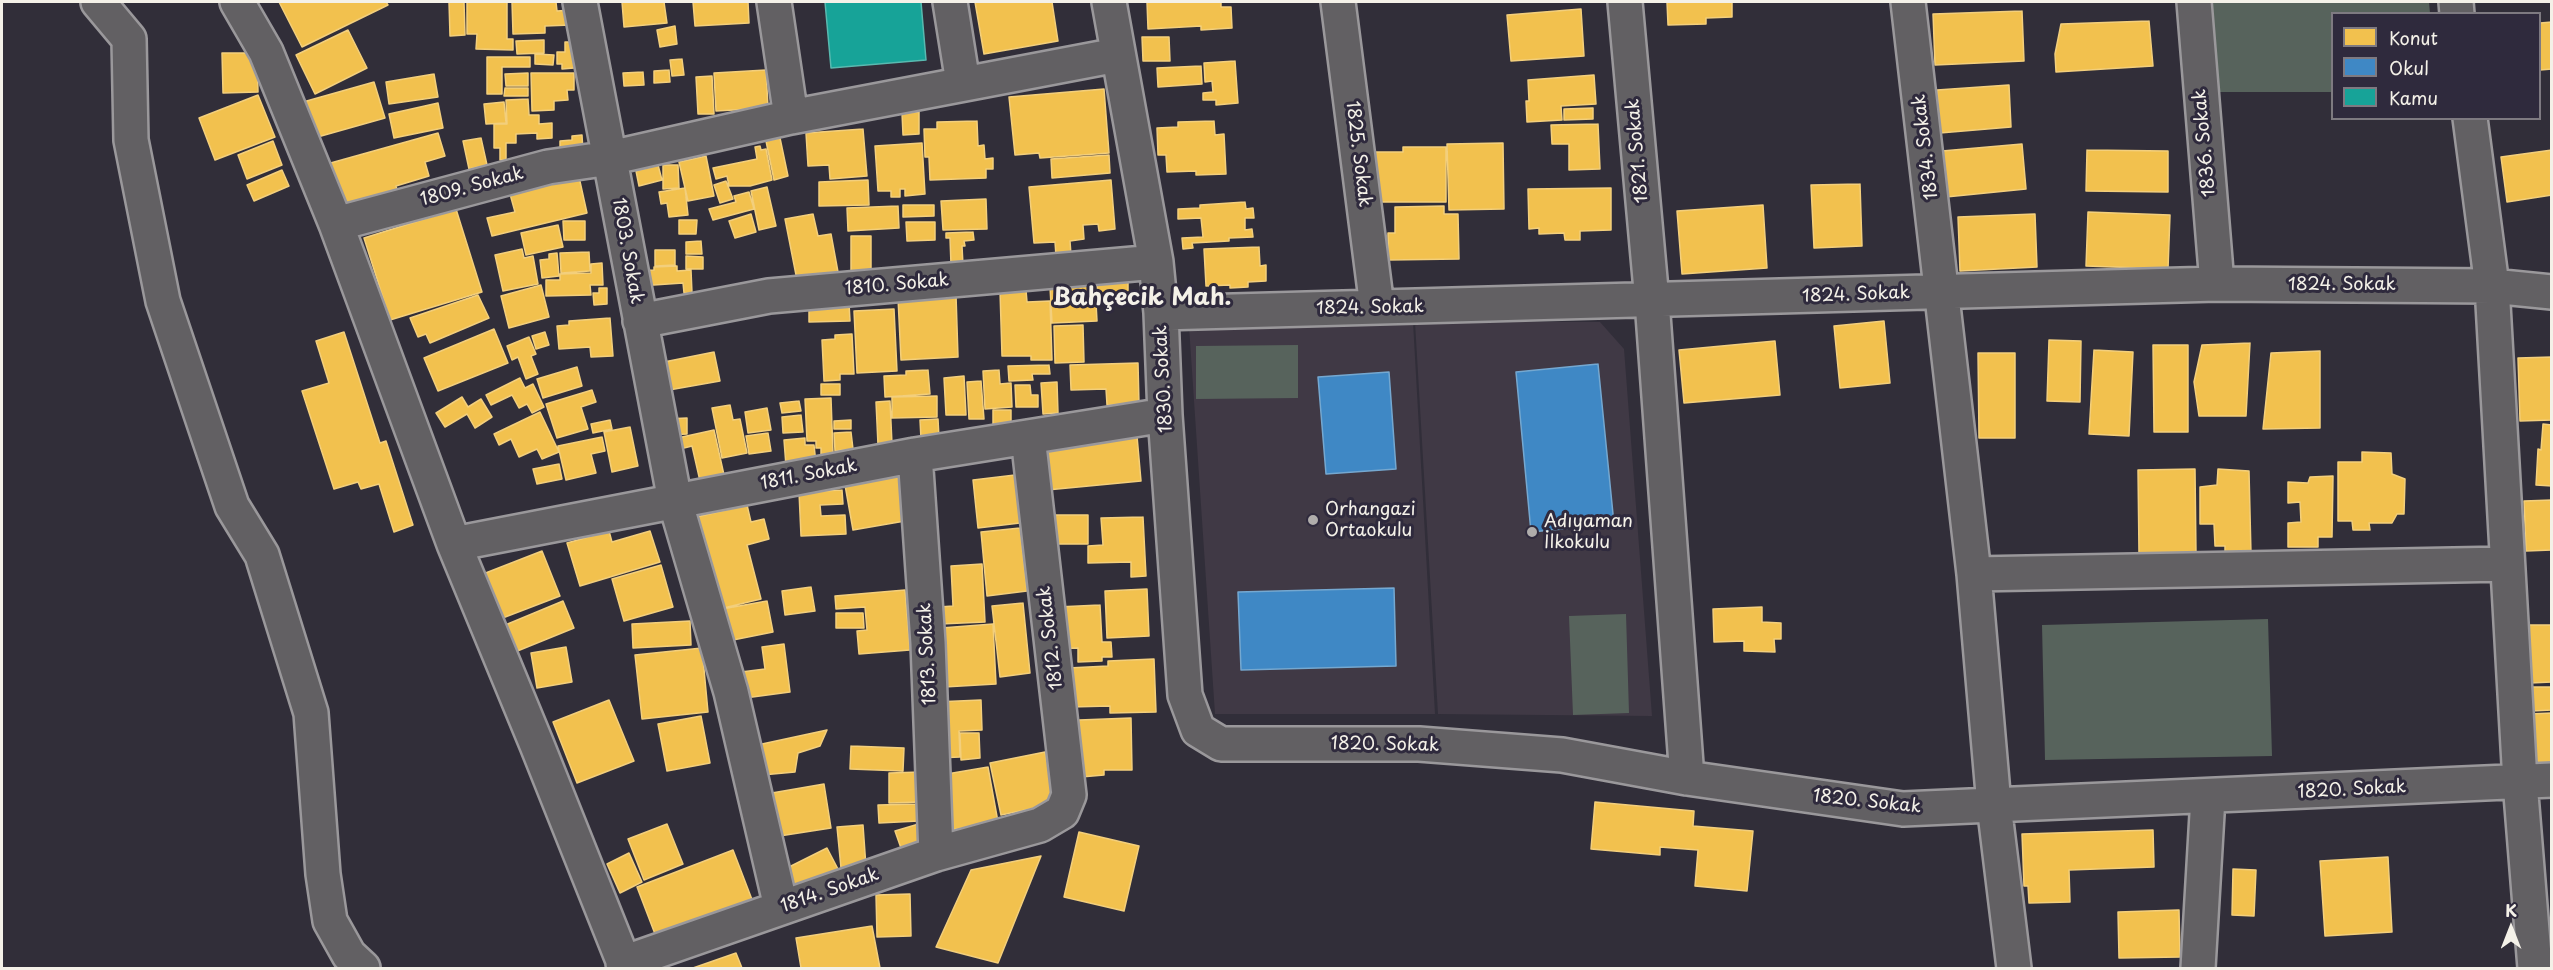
<!DOCTYPE html>
<html>
<head>
<meta charset="utf-8">
<style>
	body { margin:0 }
	#map { position:relative; width:2553px; height:970px; overflow:hidden; background:#312e39; font-family:"Playpen Sans",sans-serif }
	canvas { display:block }
	.frame { position:absolute; inset:0; border:3px solid #f4f1e8; pointer-events:none }
	.legend { position:absolute; left:2331px; top:12px; width:210px; height:108px; box-sizing:border-box; background:#2f2a3d; border:2px solid #7e7a81; margin:0; padding:8px 10px; list-style:none; font-size:18px; color:#f4f1e8 }
	.legend li { display:flex; align-items:center; gap:12px; height:30px }
	.legend b { width:30px; border:2px solid #7e7a81 }
	.north { position:absolute; left:2481px; top:898px; width:60px; height:60px; -webkit-text-stroke:4px #2f2a3d; paint-order:stroke; rotate:0deg; font-size:16px; font-weight:700; line-height:24px; text-align:center; color:#f4f1e8 }
	.north::after { content:''; display:block; margin:auto; width:21px; height:27px; background:#f4f1e8; clip-path:polygon(50% 0,100% 100%,50% 72%,0 100%) }
</style>
</head>
<body>
<div id="map">
<canvas width="2553" height="970"></canvas>
<div class="frame"></div>
<ul class="legend">
<li><b style="height:16px;background:#f2c14e"></b>Konut</li>
<li><b style="height:16px;background:#3f88c5"></b>Okul</li>
<li><b style="height:16px;background:#17a398"></b>Kamu</li>
</ul>
<div class="north">K</div>
</div>
<script>
const ctx = document.querySelector('canvas').getContext('2d');
ctx.lineJoin = 'round';
function paint(path, color) {
  ctx.fillStyle = color;
  ctx.fill(path, 'evenodd');
}
function shape(rows) {
  const path = new Path2D();
  for (const r of rows) {
    path.moveTo(r[0], r[1]);
    for (let i = 2; i < r.length; i += 2) path.lineTo(r[i], r[i + 1]);
  }
  return path;
}
function trace(path, color, width, dash) {
  ctx.strokeStyle = color;
  ctx.lineWidth = width;
  ctx.lineCap = dash ? 'butt' : 'round';
  ctx.setLineDash(dash || []);
  ctx.stroke(path);
}
function write(font, color, halo, rows, align = 'center') {
  ctx.font = font + ' "Playpen Sans",sans-serif';
  ctx.lineWidth = 6;
  ctx.setLineDash([]);
  ctx.textBaseline = 'middle';
  ctx.strokeStyle = halo;
  ctx.fillStyle = color;
  for (const [text, x, y, turn = 0] of rows) {
    ctx.save();
    ctx.translate(x, y);
    ctx.rotate((+turn || 0) * Math.PI / 180);
    ctx.textAlign = isNaN(turn) ? turn : align;
    if (halo) ctx.strokeText(text, 0, 0);
    ctx.fillText(text, 0, 0);
    ctx.restore();
  }
}
const built = shape([
	[1413,322,1435,714,1215,714,1189,326],
	[1415,322,1600,322,1624,349,1652,716,1438,714]
]);
const green = shape([
	[2211,2,2429,2,2430,13,2332,14,2332,92,2218,92],
	[1298,345,1298,398,1196,399,1196,346],
	[1626,614,1629,713,1573,715,1569,616],
	[2268,619,2272,756,2045,760,2042,625]
]);
const homes = shape([
	[279,2,386,2,388,5,302,47,279,2],
	[449,2,464,2,465,35,450,36,449,2],
	[467,2,507,2,507,39,513,39,513,50,476,49,477,34,467,34,467,2],
	[512,2,556,2,557,11,571,10,571,25,545,26,545,33,513,34,512,2],
	[622,2,664,2,667,23,624,27,622,2],
	[693,2,748,2,749,23,695,26,693,2],
	[975,2,1052,2,1058,41,984,54,975,2],
	[1147,2,1221,2,1221,7,1231,7,1232,28,1201,30,1201,26,1148,29,1147,2],
	[1667,2,1732,2,1732,17,1706,18,1706,24,1668,25,1667,2],
	[1581,9,1584,56,1511,61,1507,15,1581,9],
	[2022,11,2024,61,1935,65,1933,14,2022,11],
	[2149,21,2153,66,2056,72,2055,54,2061,24,2149,21],
	[2552,22,2552,69,2540,70,2540,23,2552,22],
	[675,26,677,44,660,47,657,30,675,26],
	[348,30,367,68,315,94,296,55,348,30],
	[1142,37,1169,37,1170,61,1143,61,1142,37],
	[544,40,544,53,517,54,516,41,544,40],
	[565,42,573,42,574,68,562,69,562,64,557,64,557,52,565,52,565,42],
	[222,53,257,53,258,92,223,93,222,53],
	[535,54,554,55,553,65,535,64,535,54],
	[487,57,530,57,530,67,502,67,502,94,487,94,487,57],
	[682,59,684,75,672,76,670,60,682,59],
	[1235,61,1238,103,1216,105,1216,100,1203,100,1203,93,1213,92,1212,81,1205,82,1204,63,1235,61],
	[1201,66,1202,84,1158,87,1157,68,1201,66],
	[669,70,670,82,654,83,654,71,669,70],
	[766,70,768,108,716,111,714,73,766,70],
	[643,72,644,85,624,86,623,73,643,72],
	[528,73,528,86,506,86,505,74,528,73],
	[531,73,574,73,574,90,567,90,568,100,554,101,554,110,532,111,531,73],
	[434,74,438,97,389,104,386,82,434,74],
	[1594,75,1596,104,1561,106,1562,120,1527,122,1526,101,1529,101,1528,80,1594,75],
	[712,76,714,114,698,114,696,77,712,76],
	[374,82,385,118,307,140,296,104,374,82],
	[2009,85,2011,127,1940,133,1937,90,2009,85],
	[505,88,528,88,528,96,504,96,505,88],
	[1104,89,1109,153,1040,158,1039,153,1015,155,1009,97,1104,89],
	[258,95,275,137,215,160,199,118,258,95],
	[528,99,529,115,539,115,539,124,552,123,552,138,537,139,537,133,516,134,516,143,506,143,506,160,500,160,500,148,494,148,494,124,507,124,506,100,528,99],
	[504,102,506,123,486,124,484,104,504,102],
	[438,103,443,128,394,138,389,114,438,103],
	[1593,108,1593,119,1564,120,1564,109,1593,108],
	[919,112,919,134,903,135,902,113,919,112],
	[977,121,978,146,984,145,985,159,993,158,993,169,986,169,986,178,930,180,929,157,925,157,924,129,937,129,937,122,977,121],
	[1214,121,1215,135,1224,134,1226,174,1196,175,1196,171,1167,172,1166,155,1158,155,1157,128,1178,127,1178,122,1214,121],
	[1598,124,1600,169,1569,170,1569,144,1552,144,1551,125,1598,124],
	[863,129,867,176,830,179,829,165,808,166,806,133,863,129],
	[438,133,445,156,425,162,429,176,396,186,398,194,340,210,327,164,438,133],
	[582,135,583,152,560,153,560,141,572,140,572,136,582,135],
	[481,138,487,165,469,169,463,141,481,138],
	[780,138,788,176,774,180,766,141,780,138],
	[273,141,282,165,247,179,238,155,273,141],
	[922,143,925,194,905,196,905,189,900,189,900,197,891,197,891,191,878,191,875,146,922,143],
	[1503,143,1504,209,1449,210,1447,144,1503,143],
	[2022,144,2026,189,1946,197,1942,151,2022,144],
	[760,146,761,150,766,149,772,180,750,186,729,186,727,176,716,179,713,168,757,159,755,147,760,146],
	[1403,147,1446,147,1446,202,1372,202,1372,152,1403,152,1403,147],
	[2087,150,2168,151,2168,192,2086,191,2087,150],
	[2552,150,2552,195,2507,202,2501,157,2552,150],
	[1109,155,1110,173,1052,178,1051,159,1109,155],
	[706,156,714,196,688,201,679,162,706,156],
	[658,165,662,180,639,186,636,171,658,165],
	[663,165,678,165,679,188,663,189,663,165],
	[282,170,289,186,254,201,247,185,282,170],
	[579,177,587,213,492,236,487,218,515,212,510,194,579,177],
	[868,180,869,205,819,206,819,182,868,180],
	[1111,180,1115,229,1099,231,1098,224,1083,225,1084,239,1070,241,1071,255,1056,256,1055,242,1034,243,1029,187,1111,180],
	[726,181,733,199,720,203,714,185,726,181],
	[1860,184,1862,246,1814,248,1811,185,1860,184],
	[767,187,776,226,759,230,751,191,767,187],
	[685,188,688,215,669,217,667,203,661,204,659,192,685,188],
	[1611,188,1611,230,1580,231,1580,240,1565,240,1564,233,1539,234,1539,228,1529,229,1528,189,1611,188],
	[749,192,754,209,713,220,709,209,736,202,734,196,749,192],
	[986,199,987,229,943,230,941,201,986,199],
	[1245,202,1246,209,1253,208,1254,218,1245,218,1245,230,1252,229,1253,237,1229,238,1229,241,1192,243,1193,248,1183,249,1182,238,1203,237,1201,218,1178,219,1178,209,1200,208,1200,205,1245,202],
	[903,205,934,205,934,216,903,217,903,205],
	[1763,205,1767,268,1682,274,1677,211,1763,205],
	[898,206,899,228,848,231,847,208,898,206],
	[1444,206,1444,214,1458,214,1459,259,1388,260,1388,233,1395,233,1395,207,1444,206],
	[456,209,482,292,390,320,364,238,456,209],
	[2088,212,2170,215,2168,269,2086,266,2088,212],
	[751,214,756,232,735,238,729,221,751,214],
	[813,214,818,236,831,234,838,272,828,274,829,281,797,280,785,219,813,214],
	[2035,214,2037,267,1960,271,1958,217,2035,214],
	[679,220,697,220,696,234,679,234,679,220],
	[563,221,585,221,585,240,564,240,563,221],
	[906,222,935,222,935,240,907,241,906,222],
	[558,225,563,247,526,255,521,233,558,225],
	[973,232,974,240,964,241,965,246,962,246,963,265,951,265,950,238,946,238,946,233,973,232],
	[851,236,871,236,871,280,851,280,851,236],
	[701,241,702,254,686,254,686,242,701,241],
	[1259,247,1260,266,1266,265,1266,281,1248,282,1248,287,1230,288,1230,285,1206,286,1204,249,1259,247],
	[522,249,524,258,533,256,538,284,503,291,495,255,522,249],
	[655,250,675,250,675,265,655,266,655,250],
	[589,252,590,271,561,273,560,253,589,252],
	[557,253,559,276,542,278,540,260,549,259,549,254,557,253],
	[686,256,703,257,703,269,686,269,686,256],
	[602,263,603,285,590,285,591,295,546,296,546,280,560,280,560,274,591,273,591,264,602,263],
	[677,266,677,271,691,270,692,293,684,293,683,283,639,286,638,271,654,270,654,267,677,266],
	[1128,280,1128,297,1098,298,1097,282,1128,280],
	[541,285,549,317,509,328,501,296,541,285],
	[1095,285,1097,321,1052,323,1050,287,1095,285],
	[599,288,607,288,607,304,594,305,593,293,599,293,599,288],
	[1026,290,1027,302,1050,301,1052,360,1031,360,1031,356,1002,356,1000,291,1026,290],
	[478,295,489,318,430,343,426,334,418,337,410,318,478,295],
	[956,295,958,357,901,360,898,298,956,295],
	[849,303,850,321,809,322,809,304,849,303],
	[894,309,897,371,857,373,854,311,894,309],
	[610,318,613,356,591,357,590,347,559,349,557,326,569,325,569,321,610,318],
	[1884,321,1890,383,1840,388,1834,326,1884,321],
	[1083,325,1084,362,1055,363,1054,326,1083,325],
	[494,329,508,363,438,391,424,358,494,329],
	[344,332,380,443,386,441,413,525,394,532,379,484,361,489,358,482,334,489,302,391,329,383,316,341,344,332],
	[545,332,549,345,536,349,532,336,545,332],
	[852,334,854,374,840,374,840,380,824,381,822,340,835,339,835,335,852,334],
	[529,337,536,354,531,356,538,374,526,379,518,357,512,360,507,346,529,337],
	[2049,340,2081,341,2080,402,2047,401,2049,340],
	[1775,341,1780,395,1684,403,1679,350,1775,341],
	[2250,343,2246,416,2199,416,2194,382,2202,345,2250,343],
	[2153,345,2188,345,2188,432,2154,432,2153,345],
	[2094,350,2133,352,2129,436,2089,434,2094,350],
	[2320,351,2320,428,2263,429,2271,353,2320,351],
	[714,352,720,381,669,390,664,362,714,352],
	[1978,353,2015,353,2015,438,1979,438,1978,353],
	[2552,357,2552,420,2520,421,2518,358,2552,357],
	[1138,363,1139,404,1107,405,1106,389,1071,390,1070,365,1138,363],
	[1049,365,1050,374,1032,374,1033,380,1009,381,1008,366,1049,365],
	[577,367,582,386,543,398,537,379,577,367],
	[928,370,930,394,885,397,884,376,906,375,906,371,928,370],
	[999,370,1000,384,1011,383,1012,407,985,409,983,371,999,370],
	[964,376,966,415,946,415,944,378,964,376],
	[520,378,525,388,533,384,544,407,532,413,527,404,519,408,512,395,491,405,486,395,520,378],
	[981,381,984,419,969,419,967,382,981,381],
	[1057,382,1058,413,1043,414,1041,383,1057,382],
	[821,384,840,384,840,395,821,395,821,384],
	[1015,385,1030,385,1031,395,1038,395,1038,407,1016,407,1015,385],
	[592,390,596,402,581,407,588,429,557,438,546,404,592,390],
	[937,396,937,417,892,418,892,397,937,396],
	[462,397,468,407,481,399,492,417,475,428,467,414,445,427,436,413,462,397],
	[831,398,833,454,821,455,821,448,816,448,816,441,807,441,805,399,831,398],
	[799,401,801,411,782,413,780,403,799,401],
	[890,401,892,444,878,445,876,402,890,401],
	[730,405,733,420,740,419,747,453,722,458,712,408,730,405],
	[767,408,771,430,748,433,745,412,767,408],
	[993,410,1011,410,1011,424,993,424,993,410],
	[540,412,559,452,542,459,537,449,519,457,511,439,499,445,494,434,540,412],
	[801,415,803,432,783,433,782,417,801,415],
	[687,418,687,434,667,435,666,419,687,418],
	[938,419,939,438,921,439,920,420,938,419],
	[610,420,612,429,593,433,591,424,610,420],
	[851,420,851,429,834,429,834,421,851,420],
	[2543,424,2552,425,2552,486,2536,485,2538,449,2541,450,2543,424],
	[630,427,638,466,612,472,604,432,630,427],
	[714,430,724,475,700,481,692,446,676,450,673,439,714,430],
	[851,432,853,449,835,451,834,433,851,432],
	[768,433,771,451,749,454,746,436,768,433],
	[1137,436,1141,481,1047,490,1043,445,1137,436],
	[602,437,605,451,591,454,596,473,566,480,558,446,602,437],
	[805,438,805,445,814,445,816,463,786,466,784,440,805,438],
	[2362,452,2391,453,2392,474,2405,479,2404,514,2397,514,2392,523,2369,523,2370,530,2353,530,2352,521,2338,521,2338,462,2362,462,2362,452],
	[559,464,562,479,537,484,533,469,559,464],
	[2195,469,2196,554,2139,554,2138,470,2195,469],
	[2218,469,2249,471,2251,554,2225,554,2225,546,2215,546,2214,524,2200,524,2200,487,2217,485,2218,469],
	[1015,475,1020,523,978,528,973,480,1015,475],
	[898,476,905,521,853,530,845,485,898,476],
	[2333,476,2332,537,2318,537,2318,547,2288,547,2288,523,2301,522,2300,502,2288,503,2288,482,2308,483,2310,477,2333,476],
	[842,490,843,504,820,505,821,516,845,515,846,534,801,536,799,492,842,490],
	[2552,500,2552,550,2526,551,2524,501,2552,500],
	[747,505,751,522,764,519,769,539,747,545,761,599,711,611,688,519,747,505],
	[1050,515,1088,515,1088,544,1050,544,1050,515],
	[1143,517,1146,576,1131,577,1131,562,1088,563,1088,546,1103,545,1101,518,1143,517],
	[1020,528,1027,591,987,596,981,532,1020,528],
	[609,531,612,542,650,531,660,562,580,586,567,543,609,531],
	[542,551,560,596,500,619,483,574,542,551],
	[982,564,985,622,940,624,939,607,953,606,951,566,982,564],
	[661,565,673,607,624,621,612,579,661,565],
	[811,587,815,611,785,615,782,591,811,587],
	[1147,589,1149,636,1107,638,1105,591,1147,589],
	[905,590,910,650,859,654,857,631,867,630,865,607,836,609,835,596,905,590],
	[563,601,574,628,510,654,498,628,563,601],
	[767,601,773,632,728,641,722,609,767,601],
	[1023,603,1030,673,1000,677,992,606,1023,603],
	[1100,605,1102,642,1111,642,1112,657,1102,657,1102,661,1078,662,1078,648,1058,649,1057,607,1100,605],
	[1762,607,1762,622,1781,623,1781,639,1774,639,1775,652,1744,651,1744,641,1714,642,1713,609,1762,607],
	[836,613,863,613,864,628,836,628,836,613],
	[690,621,691,645,633,648,632,624,690,621],
	[993,624,996,684,944,687,941,628,993,624],
	[2529,625,2552,625,2552,682,2530,683,2529,625],
	[784,644,790,692,745,698,741,672,765,669,762,647,784,644],
	[566,647,572,682,537,688,531,653,566,647],
	[702,648,708,712,642,719,635,655,702,648],
	[1154,659,1156,712,1110,713,1110,706,1070,707,1068,668,1108,666,1108,661,1154,659],
	[2530,687,2552,687,2552,710,2531,711,2530,687],
	[609,700,634,761,577,783,553,722,609,700],
	[981,700,982,730,959,731,960,757,937,758,935,702,981,700],
	[2552,713,2552,770,2530,770,2529,714,2552,713],
	[701,716,710,763,667,771,658,724,701,716],
	[1131,718,1132,770,1104,770,1104,775,1081,777,1079,720,1131,718],
	[827,730,820,746,798,753,795,772,762,775,762,744,827,730],
	[960,733,979,733,980,758,961,760,960,733],
	[851,746,904,748,903,771,850,769,851,746],
	[1045,752,1055,804,1001,815,990,763,1045,752],
	[988,767,998,822,945,831,935,776,988,767],
	[921,772,921,802,889,803,889,773,921,772],
	[824,784,831,828,773,837,766,794,824,784],
	[1595,802,1694,811,1693,826,1753,831,1747,891,1695,886,1698,850,1660,847,1660,855,1591,849,1595,802],
	[918,804,919,821,879,823,878,805,918,804],
	[922,823,928,843,902,851,895,831,922,823],
	[667,824,683,864,644,880,628,839,667,824],
	[863,825,866,867,841,868,837,827,863,825],
	[2153,830,2154,867,2069,870,2070,902,2029,903,2028,886,2024,886,2022,834,2153,830],
	[1079,832,1139,846,1124,911,1064,897,1079,832],
	[827,848,839,871,793,895,781,871,827,848],
	[733,850,756,910,660,947,637,887,733,850],
	[629,853,642,882,620,893,607,864,629,853],
	[1041,856,998,963,936,947,971,870,1041,856],
	[2388,857,2392,932,2325,936,2320,861,2388,857],
	[2233,869,2256,870,2254,916,2232,915,2233,869],
	[910,894,911,936,877,937,876,895,910,894],
	[2179,910,2180,957,2119,958,2118,912,2179,910],
	[872,926,880,968,801,968,796,938,872,926],
	[736,953,742,968,693,968,736,953]
]);
const schools = shape([
	[1598,364,1614,524,1531,532,1516,372,1598,364],
	[1389,372,1396,469,1326,474,1318,377,1389,372],
	[1394,588,1396,666,1241,670,1238,592,1394,588]
]);
const public = shape([
	[825,2,921,2,926,60,831,68,825,2]
]);
const minor = shape([
	[98,2,129,39,131,140,163,301,232,506,262,555,311,713,323,874,330,921,349,955,363,968],
	[237,2,266,52,336,224,454,544,537,745,626,968],
	[580,2,675,501,731,692,781,907],
	[774,2,791,117],
	[950,2,963,83],
	[1109,2,1156,262,1161,313,1165,415,1185,695,1198,730,1221,744,1419,744,1562,755,1687,778,1903,809,2552,780],
	[1338,2,1377,307],
	[1625,2,1652,301,1687,778],
	[1908,2,1974,574,1994,805,2014,968],
	[2194,2,2217,284],
	[2456,2,2457,14],
	[2470,118,2492,286,2520,782,2535,968],
	[336,224,548,167,610,158,791,117,1117,55],
	[1161,313,2217,284,2492,286,2552,292],
	[640,321,769,296,1156,262],
	[915,455,928,643,936,854],
	[454,544,915,455,1165,415],
	[1974,574,2507,564],
	[623,963,936,854,1040,825,1062,812,1069,795,1028,437],
	[2198,968,2208,797]
]);
const markers = [
	[1313,520,6,"#b0adab"],
	[1532,532,6,"#b0adab"]
];
const streetNames = [
	["1836. Sokak",2205,143,-95],
	["1834. Sokak",1926,147,-97],
	["1821. Sokak",1638,151,-95],
	["1825. Sokak",1358,154,83],
	["1809. Sokak",472,187,-15],
	["1803. Sokak",627,251,80],
	["1810. Sokak",897,285,-5],
	["1824. Sokak",2342,285],
	["1824. Sokak",1856,295,-2],
	["1824. Sokak",1370,308,-1],
	["1830. Sokak",1164,379,-93],
	["1811. Sokak",809,475,-11],
	["1812. Sokak",1051,638,-97],
	["1813. Sokak",928,654,-93],
	["1820. Sokak",1385,745,1],
	["1820. Sokak",2352,790,-3],
	["1820. Sokak",1867,802,6],
	["1814. Sokak",830,891,-19]
];
const poiNames = [
	["Orhangazi",1325,510],
	["Ortaokulu",1325,531],
	["Adıyaman",1544,522],
	["İlkokulu",1544,543]
];
const districtNames = [
	["Bahçecik Mah.",1142,298]
];
paint(built, '#403945');
paint(green, '#57635c');
paint(homes, '#f2c14e');
trace(homes, '#f3cf7c', 1.5);
paint(schools, '#3f88c5');
trace(schools, '#75a8d0', 1.5);
paint(public, '#17a398');
trace(public, '#59bab0', 1.5);
trace(minor, '#9a989b', 38);
trace(minor, '#626063', 33);
for (const [x, y, r, color] of markers) {
  const dot = new Path2D();
  dot.arc(x, y, r, 0, 2 * Math.PI);
  ctx.fillStyle = color;
  ctx.fill(dot);
  trace(dot, '#2f2a3d', 2);
}
write('18px', '#f4f1e8', '#2f2a3d', streetNames);
write('18px', '#f4f1e8', '#2f2a3d', poiNames, 'left');
write('bold 24px', '#f4f1e8', '#2f2a3d', districtNames);
</script>
</body>
</html>
